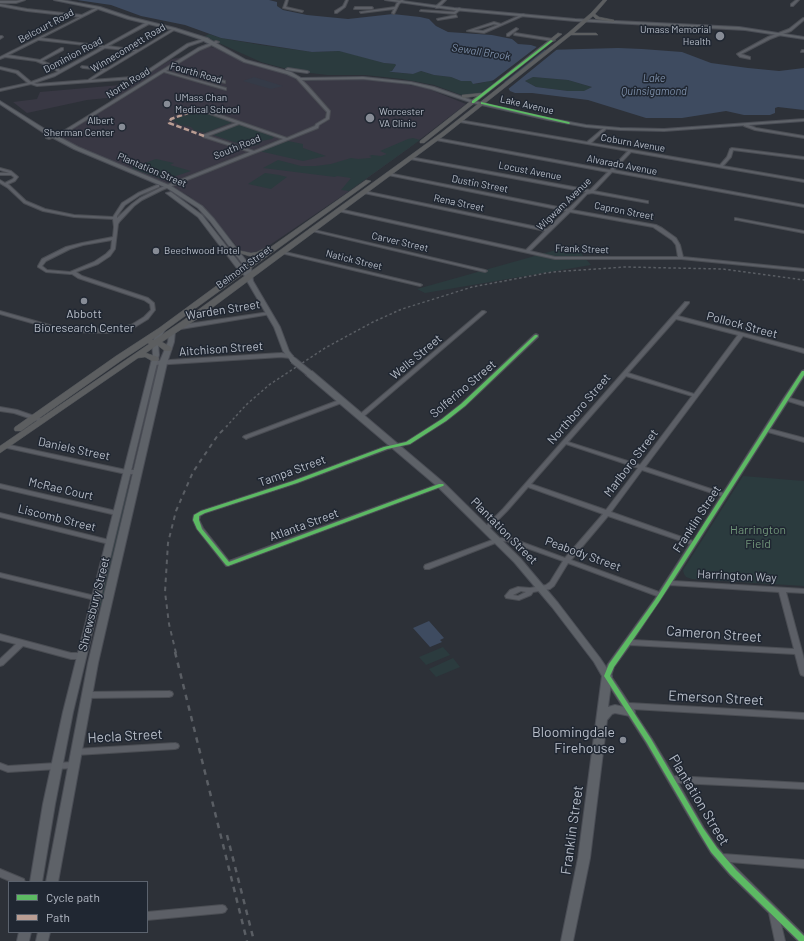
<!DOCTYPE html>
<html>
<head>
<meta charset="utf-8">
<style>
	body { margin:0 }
	#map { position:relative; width:804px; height:941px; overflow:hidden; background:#2d3138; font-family:Barlow,sans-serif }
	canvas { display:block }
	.legend { position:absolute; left:8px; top:881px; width:140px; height:52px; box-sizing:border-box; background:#202732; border:1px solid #5c636e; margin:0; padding:5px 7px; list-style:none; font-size:12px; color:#b7bdc8 }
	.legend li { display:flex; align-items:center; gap:8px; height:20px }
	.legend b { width:20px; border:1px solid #5c636e }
</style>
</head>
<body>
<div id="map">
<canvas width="804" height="941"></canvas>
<ul class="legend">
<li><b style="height:5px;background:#5cba63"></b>Cycle path</li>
<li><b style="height:5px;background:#b99d93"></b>Path</li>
</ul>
</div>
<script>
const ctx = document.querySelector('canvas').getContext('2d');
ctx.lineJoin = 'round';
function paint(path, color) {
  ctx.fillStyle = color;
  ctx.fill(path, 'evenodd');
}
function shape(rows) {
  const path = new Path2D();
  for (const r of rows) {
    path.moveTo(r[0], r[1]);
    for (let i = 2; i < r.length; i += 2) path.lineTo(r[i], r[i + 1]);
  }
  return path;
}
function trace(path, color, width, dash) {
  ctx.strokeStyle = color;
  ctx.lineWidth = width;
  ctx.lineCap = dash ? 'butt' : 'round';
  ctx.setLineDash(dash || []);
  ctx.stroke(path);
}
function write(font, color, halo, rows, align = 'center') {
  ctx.font = font + ' Barlow,sans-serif';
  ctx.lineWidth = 3;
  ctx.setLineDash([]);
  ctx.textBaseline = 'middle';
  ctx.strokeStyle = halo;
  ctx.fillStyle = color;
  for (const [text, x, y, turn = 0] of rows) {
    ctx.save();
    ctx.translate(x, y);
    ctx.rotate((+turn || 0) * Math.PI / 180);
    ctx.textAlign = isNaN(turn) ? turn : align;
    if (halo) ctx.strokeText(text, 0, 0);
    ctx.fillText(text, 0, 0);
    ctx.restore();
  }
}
const medical = shape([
	[202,45,215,48,231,56,251,65,286,73,297,80,312,81,339,78,393,82,426,88,466,104,409,148,345,194,264,249,251,253,240,250,208,212,189,196,158,180,83,151,53,134,63,132,117,97,87,100,27,113,13,102,37,99,40,92,132,84,172,59,183,57]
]);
const airport = shape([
	[254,77,283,86,271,89,243,81]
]);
const green = shape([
	[209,34,221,38,261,45,312,52,339,51,356,55,384,63,395,64,396,65,391,72,412,74,421,71,434,75,451,77,461,81,471,81,474,84,482,83,490,80,500,81,484,94,464,96,434,85,402,79,365,75,327,75,294,71,261,62,221,44,202,38],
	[533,77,568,80,592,87,585,91,568,91,536,87,525,81],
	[198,111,233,122,205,133,194,130,191,127,180,125,172,120],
	[236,125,243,125,275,136,272,139,261,141,259,143,260,144,249,147,213,135],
	[413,138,420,140,349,191,341,190,351,178,337,176,335,177,263,168,278,160,301,166,316,166,331,164,351,158,358,159,370,158,372,157,369,156,372,155,381,156,387,154,380,151,408,139],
	[288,141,303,144,303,148,326,156,303,161,259,151],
	[156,159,174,163,170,165,191,171,164,180,131,168],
	[265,173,279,175,287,177,271,189,248,184],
	[574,245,591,265,425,293,417,289],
	[743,476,804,481,804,586,692,579,686,577,684,574,683,570],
	[126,490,128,490,126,505,103,606,98,606],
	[443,647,450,655,426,665,419,657],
	[453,658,460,667,436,677,429,669]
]);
const water = shape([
	[77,0,269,0,277,2,277,6,283,10,307,15,348,19,393,14,420,17,429,19,436,26,448,32,492,35,512,39,518,44,531,45,546,50,618,48,642,49,682,52,711,63,748,68,779,71,804,68,804,110,778,107,775,108,775,113,770,115,744,115,726,111,682,118,646,118,588,100,532,93,515,93,510,91,504,82,496,80,473,84,471,81,461,81,451,77,434,75,421,71,413,74,392,72,389,71,392,71,396,65,395,64,384,63,339,51,312,52,221,38,185,25,141,16,111,5],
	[533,77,568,80,592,87,584,91,568,91,536,87,525,81],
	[429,621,444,638,440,640,442,642,430,647,413,628]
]);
const pier = shape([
	[538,46,547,48,502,84,491,82],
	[560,47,507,90,503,87,550,48]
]);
const minor = shape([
	[21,0,25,0,16,3,0,3,0,1,16,1,21,0],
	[286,0,288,0,286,7,303,11,302,12,283,8,286,0],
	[346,0,348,0,345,7,337,13,335,13,335,11,343,6,346,0],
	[401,0,404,0,399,4,394,14,392,13,394,9,361,13,360,12,395,7,397,3,401,0],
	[443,0,446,0,438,8,436,8,436,6,443,0],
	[796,0,799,0,793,6,791,6,791,4,796,0],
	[0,4,27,9,82,15,98,7,100,8,41,38,104,46,147,22,149,22,149,24,108,46,138,50,174,28,176,29,91,80,132,77,142,74,187,44,207,38,209,39,189,46,144,76,133,79,37,86,31,84,0,91,0,89,28,83,16,73,0,69,0,67,18,71,31,82,58,72,53,68,36,61,5,57,0,59,0,57,80,17,27,11,0,6,0,4],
	[38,40,39,40,102,47,60,70,55,66,42,61,63,50,63,48,61,48,40,60,8,55,38,40],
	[105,48,135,51,106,69,82,66,81,67,83,68,103,70,88,80,37,84,34,83,55,76,105,48],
	[355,7,372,7,373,8,372,9,354,9,355,7],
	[459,8,461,9,455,14,420,11,421,10,454,12,459,8],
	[523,14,525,15,484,33,467,31,494,22,501,24,523,14],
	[494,24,498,25,483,31,474,30,494,24],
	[456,15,457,17,438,20,437,19,456,15],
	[803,18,804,18,804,20,791,31,770,39,741,54,750,57,750,59,740,57,737,54,768,37,789,29,803,18],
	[516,28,518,29,509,36,507,36,507,34,516,28],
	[515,33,553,39,555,40,553,41,514,35,515,33],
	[0,36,2,36,3,37,0,39,0,36],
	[216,41,219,42,200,50,174,66,225,81,225,83,172,67,166,71,226,88,226,90,164,72,67,132,49,139,46,138,65,130,198,48,216,41],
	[802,50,804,50,804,52,801,52,802,50],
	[297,77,299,77,308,86,330,111,329,119,319,125,318,128,162,190,142,200,134,206,120,221,118,224,115,249,110,256,98,264,76,272,82,276,148,298,154,303,155,310,148,319,135,327,108,333,75,332,53,329,0,314,0,311,53,326,75,328,108,329,131,325,144,317,151,310,150,304,144,300,78,278,72,274,70,274,46,272,38,267,38,266,42,259,66,247,82,243,113,237,114,227,113,219,74,217,43,211,24,203,8,188,0,183,0,180,5,183,13,179,14,177,11,175,0,175,0,173,9,173,0,170,0,168,11,171,17,176,18,177,15,181,8,184,26,201,45,209,74,215,113,217,122,203,138,193,157,185,159,185,159,187,140,195,125,205,117,216,117,218,132,204,140,198,160,188,250,152,203,137,203,135,236,123,207,113,207,111,209,111,287,138,315,126,316,124,326,118,327,112,297,79,297,77],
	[239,124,283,139,254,151,208,136,239,124],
	[112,240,111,249,106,254,94,262,70,272,47,270,42,266,46,261,70,249,83,245,112,240],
	[459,120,587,142,605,127,606,127,606,129,591,143,720,165,727,157,730,149,732,148,804,157,804,159,733,150,731,157,723,166,804,180,804,182,631,152,614,170,804,205,804,207,612,172,594,191,647,201,648,201,648,203,592,193,587,194,572,210,656,225,662,228,676,238,680,245,683,257,804,269,804,271,681,259,555,259,338,211,337,210,339,209,526,250,545,231,364,193,362,192,364,191,547,229,566,211,388,175,386,174,388,173,568,209,586,192,410,159,408,158,410,157,590,190,608,172,436,140,434,139,436,138,610,170,628,151,460,122,459,122,459,120],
	[570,212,653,227,672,240,676,245,678,257,555,257,530,251,570,212],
	[744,124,746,124,756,128,804,136,804,138,755,130,744,126,744,124],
	[735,218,804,231,804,233,737,220,735,220,735,218],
	[310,229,485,270,487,271,485,272,312,231,310,230,310,229],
	[281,251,420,284,422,285,420,286,281,253,281,251],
	[685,302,689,302,689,303,678,316,804,349,804,353,743,336,645,467,723,493,783,399,802,371,804,370,804,376,790,398,804,402,804,406,788,401,770,429,804,438,804,442,768,432,673,581,804,589,804,593,786,592,804,659,804,676,801,675,800,673,795,654,630,645,614,667,611,676,629,703,804,713,804,719,632,709,652,739,674,776,804,783,804,789,678,783,704,828,717,847,723,854,804,860,804,868,730,862,804,935,804,941,798,941,781,924,785,941,775,941,769,913,730,875,711,853,698,832,646,743,603,676,608,664,657,596,568,563,554,586,550,589,533,592,531,595,519,600,506,598,505,596,510,590,518,587,530,588,546,585,550,582,563,561,507,541,498,542,429,569,425,569,424,567,425,565,495,539,508,537,565,558,603,514,528,487,507,511,488,530,484,530,483,529,503,509,685,302],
	[676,319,738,335,694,394,628,373,676,319],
	[626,376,692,396,640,465,568,442,626,376],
	[566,444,638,468,606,510,531,484,566,444],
	[642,470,721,496,693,541,611,512,642,470],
	[608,516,690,544,659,592,571,560,608,516],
	[670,585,779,592,794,649,633,640,670,585],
	[521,591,526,592,518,596,513,595,521,591],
	[482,311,484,311,486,312,363,417,359,417,358,416,359,415,482,311],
	[269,312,271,312,271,314,181,329,178,327,181,325,269,312],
	[536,334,538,335,538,337,465,406,446,421,410,444,388,449,297,483,205,513,200,516,199,520,203,528,229,561,439,484,443,484,444,485,443,486,228,566,226,566,197,529,193,520,194,515,201,511,293,481,384,447,406,442,442,419,461,404,534,335,536,334],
	[281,353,290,354,293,356,290,358,281,357,154,365,151,363,154,361,281,353],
	[342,399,344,400,345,401,344,402,248,438,246,439,243,437,244,436,342,399],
	[0,407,17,410,40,418,41,419,38,421,14,413,0,411,0,407],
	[5,444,126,470,138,470,141,472,138,474,126,474,3,447,2,446,3,445,5,444],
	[0,484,116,511,119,513,116,515,0,488,0,484],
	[0,513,109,540,112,542,109,544,0,517,0,513],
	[0,573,95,596,97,596,98,598,97,600,95,600,0,577,0,573],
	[0,634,71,653,81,653,84,654,85,656,84,658,81,659,71,659,23,646,3,665,0,666,0,659,16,644,0,640,0,634],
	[169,691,172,692,173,694,172,696,169,697,87,698,84,697,83,695,84,693,87,692,169,691],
	[175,743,178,744,179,746,178,748,175,749,76,755,73,754,72,752,73,750,76,749,175,743],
	[73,762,76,763,77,765,76,767,73,768,8,772,0,769,0,763,8,766,73,762],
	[0,869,24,879,25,882,12,882,0,877,0,869],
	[222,905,225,906,227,909,225,912,222,913,147,920,147,912,222,905]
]);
const major = shape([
	[54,0,62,0,100,7,130,17,175,28,207,38,246,60,291,72,301,78,363,77,411,82,434,87,474,101,548,118,586,125,620,128,664,129,804,119,804,121,664,131,620,130,586,127,548,120,473,103,431,89,411,84,363,79,300,80,287,74,244,62,200,39,173,30,128,19,98,9,54,0],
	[385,0,395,0,454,8,575,19,739,27,804,37,804,39,745,30,575,21,454,10,385,0],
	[288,68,307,71,309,72,307,73,286,70,286,69,288,68],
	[0,101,48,131,78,147,171,186,202,206,214,219,251,267,253,281,280,327,289,351,296,360,295,361,291,361,283,351,274,327,247,281,246,277,236,267,198,217,166,193,171,192,202,215,245,270,245,267,210,221,198,208,167,188,74,149,44,133,0,104,0,101],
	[162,328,165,330,158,342,159,355,73,712,55,804,42,882,30,882,43,804,63,712,153,355,152,342,160,329,162,328],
	[172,330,175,332,174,342,167,363,98,663,58,882,46,882,88,663,159,363,168,342,169,332,172,330],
	[306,371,312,371,444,483,520,558,558,603,600,658,612,676,608,707,615,705,634,709,635,712,634,715,630,716,615,713,612,714,607,720,590,858,573,941,561,941,578,858,602,676,594,662,552,607,514,562,438,487,306,375,305,373,306,371],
	[19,932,31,932,29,941,17,941,19,932],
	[38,932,50,932,48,941,36,941,38,932]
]);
const highway = shape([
	[603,0,607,0,595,14,599,17,614,20,614,22,596,19,593,16,574,33,596,33,598,35,571,35,445,135,197,319,162,342,171,347,172,349,171,351,165,351,157,345,146,353,158,357,159,359,158,361,152,361,145,357,138,358,0,453,0,446,149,344,148,343,122,360,21,431,15,431,14,429,15,427,116,356,159,328,257,256,249,256,233,251,233,249,251,253,257,252,265,248,268,249,366,180,371,181,152,340,154,340,191,315,441,133,568,33,591,13,603,0],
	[558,33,562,34,424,143,420,143,420,141,477,96,464,98,462,97,462,95,482,93,558,33]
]);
const railFar2 = shape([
	[226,427,246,405,269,385,325,348,373,322,402,309,472,287,552,272,625,267,723,269,804,280]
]);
const railFar1 = shape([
	[176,653,169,624,165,592,168,543,176,511,193,472,218,435,227,426]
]);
const rail = shape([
	[175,652,247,941],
	[227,835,254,941]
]);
const majorBridge = shape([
	[293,360,309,373]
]);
const quietFar1 = shape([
	[197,110,201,110]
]);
const quiet = shape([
	[204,136,169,123,171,119,199,109,208,112]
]);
const cycleway = shape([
	[551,40,553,41,474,103,472,103,472,101,551,40],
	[481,102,569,122,570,123,569,124,482,104,481,104,481,102],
	[535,335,537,335,538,336,465,406,446,421,410,444,387,449,297,483,205,513,199,516,199,520,202,529,229,562,439,484,443,484,444,485,443,486,228,566,226,565,197,529,193,520,194,515,201,511,293,481,384,447,406,442,442,419,461,404,535,335],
	[802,371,804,371,804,375,659,602,614,667,610,676,651,739,703,828,717,848,736,870,804,936,804,941,799,941,730,874,711,852,699,832,647,743,604,676,609,664,655,600,802,371]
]);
const markers = [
	[720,36,5,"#878c96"],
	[167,104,4,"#878c96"],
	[370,118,5,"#878c96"],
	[122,127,4,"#878c96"],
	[156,251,4,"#878c96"],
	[84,301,4,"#878c96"],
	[623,740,4,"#878c96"]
];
const farStreetnames = [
	["Belcourt Road",46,26,-28],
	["Winneconnett Road",128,48,-31],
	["Dominion Road",73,55,-28],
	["Fourth Road",196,73,16],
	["North Road",128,83,-32],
	["Lake Avenue",527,105,13],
	["Coburn Avenue",633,143,10],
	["South Road",237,147,-22],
	["Alvarado Avenue",622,165,11],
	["Plantation Street",152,170,23],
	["Locust Avenue",530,171,11],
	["Dustin Street",480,184,11],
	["Rena Street",459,203,12],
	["Wigwam Avenue",564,204,-44],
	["Capron Street",624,211,11],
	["Carver Street",400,242,13],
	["Frank Street",582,249,2],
	["Natick Street",354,260,14],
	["Belmont Street",244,267,-36]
];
const farPoinames = [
	["Umass Memorial",711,30,"right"],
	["Health",711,42,"right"],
	["UMass Chan",175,98],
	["Medical School",175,110],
	["Worcester",379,112],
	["VA Clinic",379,124],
	["Albert",114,121,"right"],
	["Sherman Center",114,133,"right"],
	["Beechwood Hotel",164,251]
];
const farWaternames = [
	["Sewall Brook",481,52,9],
	["Lake",654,78],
	["Quinsigamond",654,91]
];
const streetNames = [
	["Warden Street",223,310,-9],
	["Pollock Street",742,325,15],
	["Aitchison Street",221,349,-4],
	["Wells Street",416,357,-40],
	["Solferino Street",463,389,-40],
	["Northboro Street",579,409,-49],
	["Daniels Street",74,449,12],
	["Marlboro Street",631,463,-53],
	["Tampa Street",292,471,-20],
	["McRae Court",61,489,13],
	["Liscomb Street",57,518,14],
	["Franklin Street",697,519,-57],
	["Atlanta Street",304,525,-20],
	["Plantation Street",504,531,45],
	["Peabody Street",583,554,20],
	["Harrington Way",737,576,3],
	["Shrewsbury Street",94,604,-76]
];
const poiNames = [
	["Abbott",84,314],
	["Bioresearch Center",84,328]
];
const parkNames = [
	["Harrington",758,530],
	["Field",758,544]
];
const nearStreetnames = [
	["Cameron Street",714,634,4],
	["Emerson Street",716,698,3],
	["Hecla Street",125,736,-3],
	["Plantation Street",699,800,59],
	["Franklin Street",572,830,-82]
];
const nearPoinames = [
	["Bloomingdale",615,732],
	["Firehouse",615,748]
];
paint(medical, '#393844');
paint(airport, '#353b48');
paint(green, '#2b3b3e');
paint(water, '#3e4b60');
paint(pier, '#2d3138');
trace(minor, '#4a4d53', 2);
trace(major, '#4a4d55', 2);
trace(highway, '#494d53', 1);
paint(minor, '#5c5f66');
paint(major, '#5e6268');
paint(highway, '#5c5e60');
trace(railFar2, '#5a5e64', 1.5, [2.5, 2.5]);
trace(railFar1, '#5a5e64', 2, [4.5, 4.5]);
trace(rail, '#5a5e64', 2.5, [5.5, 5.5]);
trace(majorBridge, '#4a4d55', 8, []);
trace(majorBridge, '#5e6268', 6);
trace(quietFar1, '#b99d93', 2, [4, 2]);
trace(quiet, '#b99d93', 2.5, [5.5, 2.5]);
paint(cycleway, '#5cba63');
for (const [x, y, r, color] of markers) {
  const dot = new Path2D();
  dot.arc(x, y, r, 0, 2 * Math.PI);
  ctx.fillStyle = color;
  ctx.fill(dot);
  trace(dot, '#202732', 1.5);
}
write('10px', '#b7bdc8', '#202732', farStreetnames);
write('10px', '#b7bdc8', '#202732', farPoinames, 'left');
write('italic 11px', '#7c8ea8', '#202732', farWaternames);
write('12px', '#b7bdc8', '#202732', streetNames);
write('12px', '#b7bdc8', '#202732', poiNames);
write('12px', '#71967a', '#202732', parkNames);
write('14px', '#b7bdc8', '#202732', nearStreetnames);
write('14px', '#b7bdc8', '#202732', nearPoinames, 'right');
</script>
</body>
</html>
